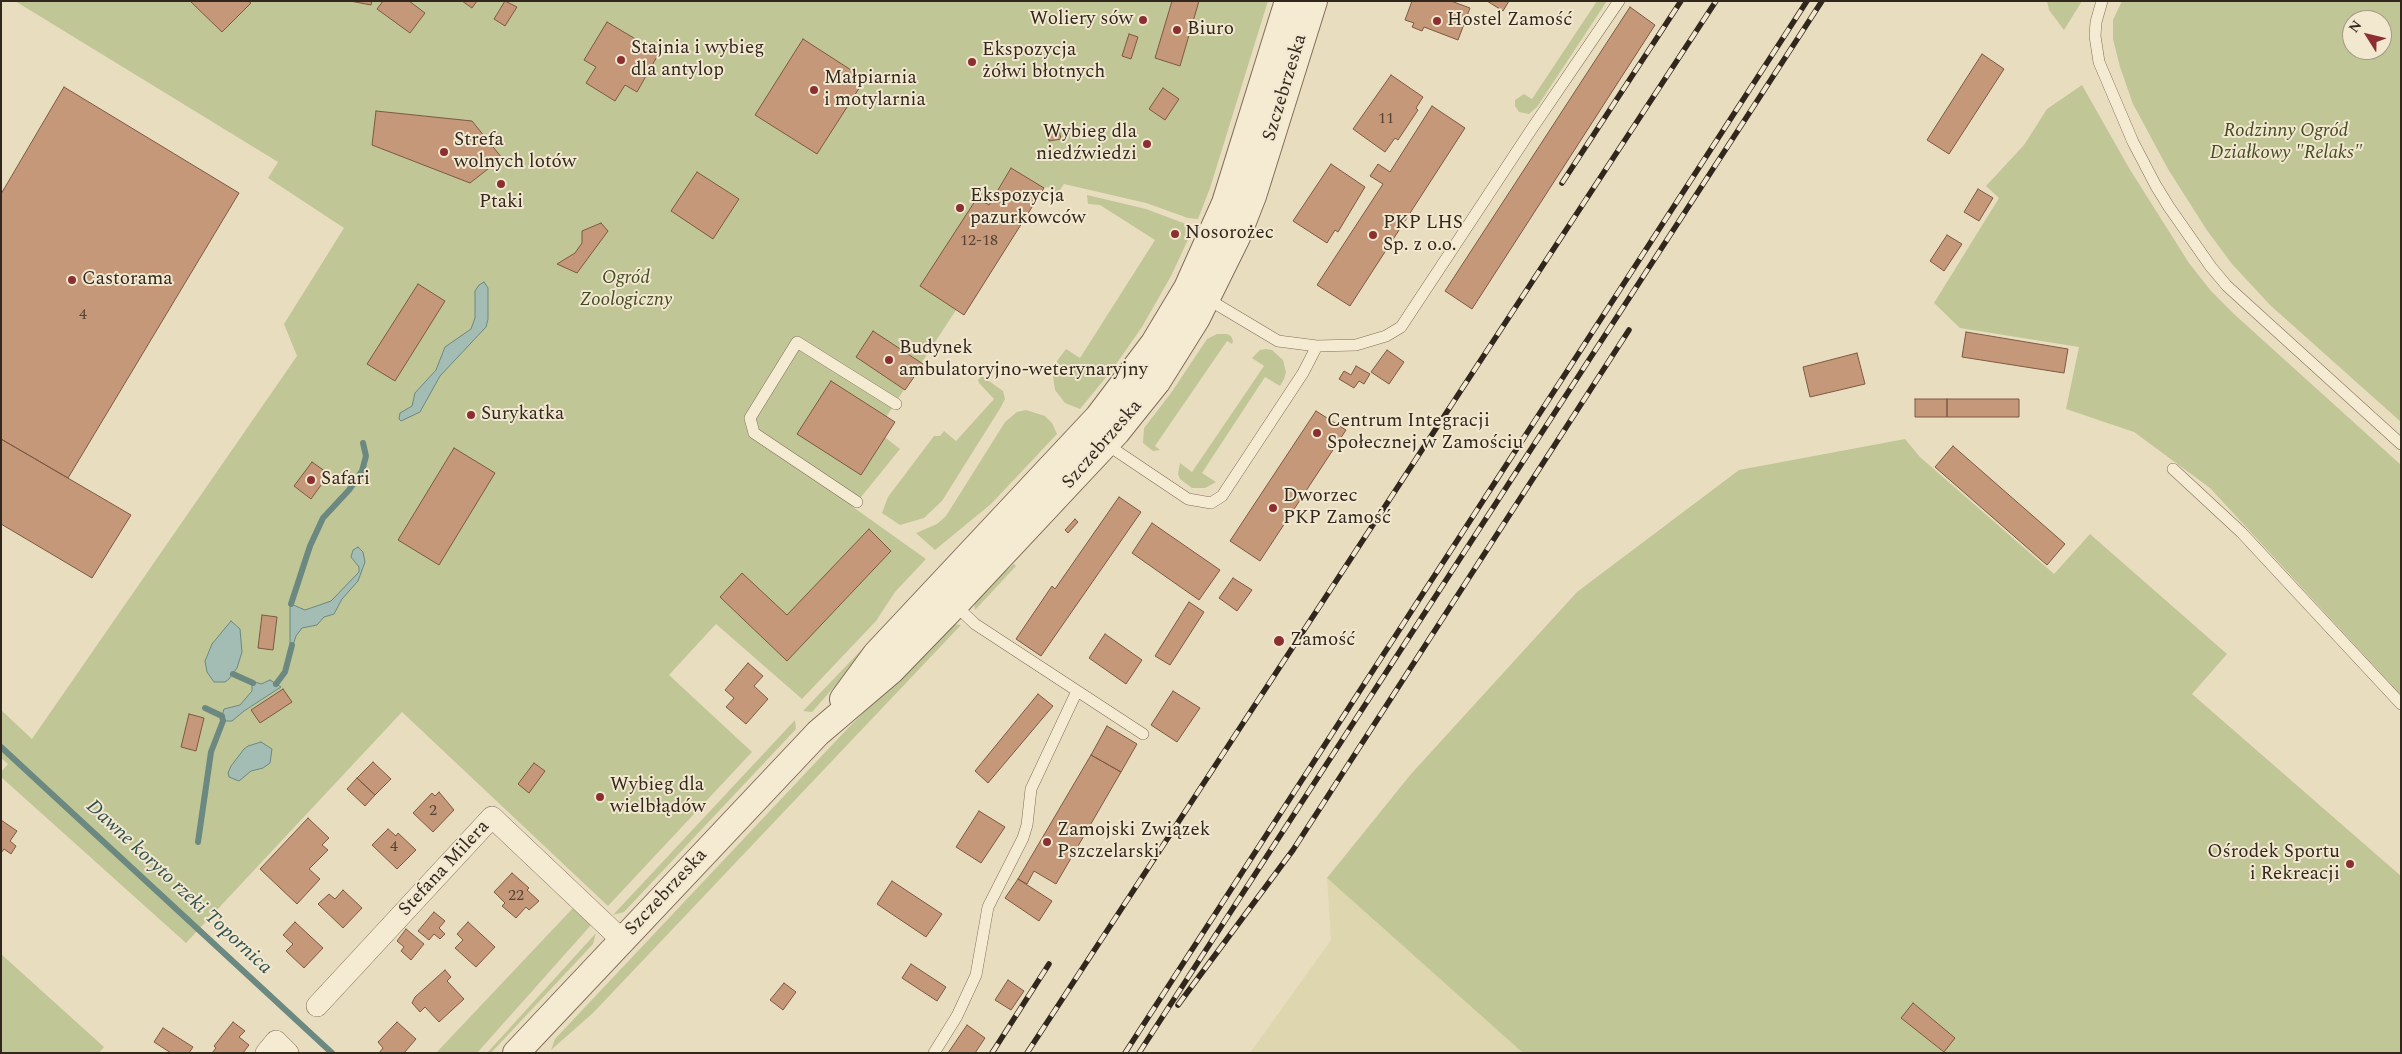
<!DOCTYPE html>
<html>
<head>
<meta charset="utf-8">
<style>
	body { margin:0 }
	#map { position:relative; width:2402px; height:1054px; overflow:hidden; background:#e9ddc0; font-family:Spectral,serif }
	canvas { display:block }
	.frame { position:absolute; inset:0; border:2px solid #32271d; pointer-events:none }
	.north { position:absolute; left:2342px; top:10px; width:50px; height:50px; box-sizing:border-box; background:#f2e7cf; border:1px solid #a59a88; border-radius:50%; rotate:306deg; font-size:14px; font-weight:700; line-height:20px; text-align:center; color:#32271d }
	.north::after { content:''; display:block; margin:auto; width:18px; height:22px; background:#8b2f30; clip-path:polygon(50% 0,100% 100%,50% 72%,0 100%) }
</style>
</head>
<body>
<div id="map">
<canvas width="2402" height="1054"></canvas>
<div class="frame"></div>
<div class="north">N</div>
</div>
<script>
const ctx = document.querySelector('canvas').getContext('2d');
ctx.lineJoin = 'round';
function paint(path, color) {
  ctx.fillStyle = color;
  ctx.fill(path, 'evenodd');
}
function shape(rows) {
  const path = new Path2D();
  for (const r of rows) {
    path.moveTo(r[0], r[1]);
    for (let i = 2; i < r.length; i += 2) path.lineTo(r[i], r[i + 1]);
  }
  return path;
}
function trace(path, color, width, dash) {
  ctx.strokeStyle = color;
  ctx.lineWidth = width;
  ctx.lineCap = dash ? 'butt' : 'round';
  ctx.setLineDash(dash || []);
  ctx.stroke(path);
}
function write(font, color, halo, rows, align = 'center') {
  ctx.font = font + ' Spectral,serif';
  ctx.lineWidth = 4;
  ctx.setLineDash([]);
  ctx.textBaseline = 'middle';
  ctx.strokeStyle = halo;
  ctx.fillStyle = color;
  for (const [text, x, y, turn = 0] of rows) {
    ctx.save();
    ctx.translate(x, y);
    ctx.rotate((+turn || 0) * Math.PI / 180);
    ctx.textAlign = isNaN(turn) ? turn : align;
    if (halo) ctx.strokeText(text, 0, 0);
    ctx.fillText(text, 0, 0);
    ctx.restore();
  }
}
const farmland = shape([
	[1327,878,1523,1053,1250,1053,1331,940]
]);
const green = shape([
	[15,1,1268,1,1210,188,1198,219,1188,218,1146,203,1064,184,1058,193,1048,187,1044,188,964,315,956,310,877,431,900,449,853,507,926,559,895,592,876,621,802,699,716,624,669,675,752,752,608,906,402,712,186,943,1,777,1,772,8,764,1,758,1,710,32,739,297,356,284,324,344,228,268,178,278,162],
	[1597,1,1607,1,1537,107,1529,114,1519,112,1515,106,1515,100,1524,94,1532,99],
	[2047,1,2082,1,2064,30,2049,10],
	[2122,1,2401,1,2401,422,2270,305,2232,264,2206,229,2168,169,2133,104,2120,67,2113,39,2113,20],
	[2352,20,2382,20,2382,50,2352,50],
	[2082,85,2129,168,2189,263,2211,291,2234,314,2401,465,2401,695,2210,488,2134,432,2066,409,2079,347,1960,328,1934,303,1999,198,1986,186,2024,145,2047,109],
	[1087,195,1146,209,1186,224,1193,229,1171,276,1142,327,1112,370,1080,409,1065,403,1055,390,1053,377,1057,361,1066,349,1080,358,1155,240,1100,205,1088,204],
	[1217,334,1227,334,1231,336,1233,341,1232,344,1227,341,1155,446,1160,450,1153,451,1143,443,1144,428,1171,393,1207,339],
	[1266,349,1272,350,1283,360,1286,372,1284,379,1280,386,1265,377,1202,473,1216,482,1205,488,1192,488,1180,479,1178,474,1180,463,1192,472,1264,366,1252,358,1260,350],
	[982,376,1003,391,1005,399,1001,407,942,501,924,518,900,525,882,513,888,497,934,436,940,436,944,431,956,441,994,399,979,383,978,380],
	[1026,410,1045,416,1052,423,1057,434,991,504,935,550,916,533,937,524,946,516,1005,422,1017,412],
	[1905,439,1920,457,2054,574,2090,534,2227,654,2192,694,2401,876,2401,1053,1523,1053,1327,878,1411,774,1577,592,1739,470],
	[1014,564,1016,566,975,610,974,603,980,592],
	[888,622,880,635,812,712,803,711],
	[953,624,961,625,593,1013,551,1050,555,1039,849,727],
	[795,720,796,729,624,912,613,915],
	[573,908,591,925,477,1053,436,1053],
	[596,933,593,944,491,1053,487,1053],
	[1,954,104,1047,99,1053,1,1053]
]);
const water = shape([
	[484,282,488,288,488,319,486,327,440,376,420,412,401,421,399,419,400,413,412,406,415,393,436,370,445,347,471,329,475,318,475,291,479,285,484,282],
	[358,547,363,552,365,562,358,581,342,599,334,614,324,617,317,625,302,628,296,636,293,645,290,645,290,606,291,604,305,610,331,601,359,572,359,567,351,557,353,550,358,547],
	[231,621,240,629,242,652,237,668,229,679,225,682,214,682,207,672,205,661,212,644,231,621],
	[270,680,281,687,244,711,232,721,223,721,222,716,224,709,240,705,252,691,252,683,255,682,261,684,270,680],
	[261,742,272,749,270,763,263,768,251,771,239,781,229,777,228,773,231,766,244,749,248,746,261,742]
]);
const stream = shape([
	[291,604,310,546,323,518,349,490,362,471,366,456,363,443],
	[233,674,253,683],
	[276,684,285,672,292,645],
	[1,747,332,1053],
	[198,842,211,752,223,721,222,716,205,708]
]);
const building = shape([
	[190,1,248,1,251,3,222,32,190,1],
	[350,1,372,1,371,5,350,1],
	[383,1,409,1,425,13,410,33,377,9,383,1],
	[462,1,477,1,472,8,462,1],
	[505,1,517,7,505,26,494,19,505,1],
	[1172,1,1199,1,1180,66,1155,58,1172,1],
	[1412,1,1451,1,1470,8,1458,40,1424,27,1422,31,1412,27,1414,23,1405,20,1412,1],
	[1487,1,1509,1,1503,11,1487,1],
	[1630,7,1655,25,1472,309,1445,291,1630,7],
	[607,22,659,53,637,92,625,85,615,101,586,83,596,67,584,60,607,22],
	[1129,34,1138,37,1131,59,1122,56,1129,34],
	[803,39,865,79,817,154,755,115,803,39],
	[1982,54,2004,69,1949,154,1927,140,1982,54],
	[1391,75,1423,97,1416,108,1418,110,1398,140,1395,138,1385,152,1353,129,1391,75],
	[64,87,239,193,68,478,1,439,1,194,64,87],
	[1163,88,1179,99,1165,120,1149,109,1163,88],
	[1432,106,1465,128,1350,306,1317,285,1383,184,1370,176,1378,164,1390,172,1432,106],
	[376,111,472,121,502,158,470,183,372,145,376,111],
	[1059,130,1061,139,1049,141,1048,132,1059,130],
	[1331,164,1365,187,1338,232,1335,230,1327,243,1293,221,1331,164],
	[1011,168,1044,188,964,315,920,286,977,198,989,205,1011,168],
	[697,172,739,199,713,239,671,211,697,172],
	[1978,189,1993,198,1979,221,1964,212,1978,189],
	[601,223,608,231,577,273,557,264,575,253,582,243,582,231,601,223],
	[1947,235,1962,244,1944,271,1930,261,1947,235],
	[418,284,445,301,395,381,367,364,418,284],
	[873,331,923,364,905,390,856,357,873,331],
	[1966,332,2068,349,2064,373,1962,357,1966,332],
	[1387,350,1404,362,1389,384,1371,372,1387,350],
	[1857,353,1865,384,1810,397,1803,367,1857,353],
	[1356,366,1370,374,1364,384,1359,381,1354,388,1339,379,1344,371,1351,375,1356,366],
	[831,381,895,422,861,475,797,434,831,381],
	[1915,399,1947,399,1947,417,1915,417,1915,399],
	[1947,399,2019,399,2019,417,1947,417,1947,399],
	[1316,411,1346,430,1260,561,1230,541,1316,411],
	[1,439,131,515,92,578,1,524,1,439],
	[1953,446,2065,544,2047,565,1935,467,1953,446],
	[454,448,495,473,439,565,398,540,454,448],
	[312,462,329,474,311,499,294,486,312,462],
	[1119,497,1141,512,1041,656,1016,639,1052,586,1055,589,1119,497],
	[1075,519,1078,522,1068,533,1065,530,1075,519],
	[1152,523,1220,570,1199,600,1132,553,1152,523],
	[869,529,891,551,787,661,720,597,742,573,787,615,869,529],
	[1233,578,1252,590,1237,611,1219,598,1233,578],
	[1189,602,1204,612,1170,665,1155,656,1189,602],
	[262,615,277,617,273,650,258,648,262,615],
	[1105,634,1142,660,1126,684,1089,658,1105,634],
	[748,663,763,676,754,686,768,699,746,724,726,707,734,698,725,690,748,663],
	[283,689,292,702,260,723,251,710,283,689],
	[1173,691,1200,708,1177,742,1151,725,1173,691],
	[1038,694,1053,706,988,783,975,771,1038,694],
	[189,714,204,718,196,751,181,747,189,714],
	[1107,726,1137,744,1121,772,1091,755,1107,726],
	[1091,755,1121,772,1056,884,1034,871,1027,884,1018,879,1091,755],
	[373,762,391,779,375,795,357,778,373,762],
	[534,763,545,771,529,793,518,784,534,763],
	[357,778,375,795,365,806,347,789,357,778],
	[439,792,454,810,433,832,413,813,432,793,435,796,439,792],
	[979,811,1005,827,981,863,956,847,979,811],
	[308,818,329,838,322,845,328,850,309,869,320,879,297,904,260,869,308,818],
	[1,820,17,831,10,841,16,846,11,854,4,849,1,853,1,820],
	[388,829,396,836,398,833,416,850,397,869,372,845,388,829],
	[512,873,529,888,527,890,539,901,529,910,526,907,516,918,502,906,505,903,494,892,512,873],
	[1018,879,1052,901,1039,921,1005,898,1018,879],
	[892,881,942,914,926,937,877,904,892,881],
	[343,890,362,908,343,928,318,904,329,894,335,899,343,890],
	[434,912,445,921,439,928,445,934,440,939,434,934,429,940,418,931,434,912],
	[295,922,323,948,304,968,286,951,293,944,283,935,295,922],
	[468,922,495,947,476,967,455,948,463,940,457,934,468,922],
	[406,929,424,944,411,960,401,951,404,947,397,941,406,929],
	[911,964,946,987,937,1001,902,978,911,964],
	[445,970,451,977,447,981,464,999,439,1022,425,1007,420,1012,412,1003,415,997,445,970],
	[1008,980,1024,991,1011,1010,995,1000,1008,980],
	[784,983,796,992,783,1010,770,1000,784,983],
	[1913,1003,1955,1038,1944,1052,1901,1018,1913,1003],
	[233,1022,245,1031,239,1037,249,1045,243,1053,212,1053,216,1048,214,1046,233,1022],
	[397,1022,416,1039,404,1053,379,1053,383,1048,378,1042,397,1022],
	[967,1025,985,1038,975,1053,948,1053,967,1025],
	[163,1028,193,1047,189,1053,171,1053,154,1042,163,1028]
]);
const service = shape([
	[2102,1,2096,22,2095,36,2099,62,2133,142,2156,186,2169,207,2211,267,2227,286,2401,444],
	[1317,346,1356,345,1386,336,1401,327,1531,130,1619,1],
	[1106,444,1188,499,1211,503,1222,496,1303,373,1317,346,1278,341,1206,298],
	[2173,469,2241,532,2401,704],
	[857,502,754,433,750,418,797,342,896,404],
	[955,605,975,624,1143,734],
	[934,1053,957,1016,976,975,988,907,1023,838,1027,825,1031,789,1077,691]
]);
const minor = shape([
	[317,1006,492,817,622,940],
	[266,1053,276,1041,288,1053]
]);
const tertiary = shape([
	[843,699,876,654,1098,417,1154,343,1187,288,1225,203,1288,1],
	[516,1053,818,733,892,670,955,605,1117,432,1157,382,1197,318,1237,237,1253,196,1314,1]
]);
const rail = shape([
	[1562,183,1681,1],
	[1178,1005,1293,850,1629,330],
	[992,1053,1049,964],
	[1027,1053,1716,1],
	[1125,1053,1807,1],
	[1139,1053,1822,1]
]);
const markers = [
	[1143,20,5,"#8b2f30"],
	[1437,21,5,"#8b2f30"],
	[1177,30,5,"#8b2f30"],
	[621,60,5,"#8b2f30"],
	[972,62,5,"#8b2f30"],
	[814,90,5,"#8b2f30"],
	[1147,144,5,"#8b2f30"],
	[444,152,5,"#8b2f30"],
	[501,184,5,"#8b2f30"],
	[960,208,5,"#8b2f30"],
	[1175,234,5,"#8b2f30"],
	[1373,235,5,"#8b2f30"],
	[72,280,5,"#8b2f30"],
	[889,360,5,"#8b2f30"],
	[471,415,5,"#8b2f30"],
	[1317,433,5,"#8b2f30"],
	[311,480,5,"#8b2f30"],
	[1273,508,5,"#8b2f30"],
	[1279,641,6,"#8b2f30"],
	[600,797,5,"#8b2f30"],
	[1047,842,5,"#8b2f30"],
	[2350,864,5,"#8b2f30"]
];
const numberNames = [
	["11",1386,120],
	["12-18",979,242],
	["4",83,316],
	["2",433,812],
	["4",394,848],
	["22",516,897]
];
const poiNames = [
	["Woliery sów",1133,20,"right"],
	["Hostel Zamość",1447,21],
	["Biuro",1187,30],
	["Stajnia i wybieg",631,49],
	["dla antylop",631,71],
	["Ekspozycja",982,51],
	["żółwi błotnych",982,73],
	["Małpiarnia",824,79],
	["i motylarnia",824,101],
	["Wybieg dla",1137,133,"right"],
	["niedźwiedzi",1137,155,"right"],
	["Strefa",454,141],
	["wolnych lotów",454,163],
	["Ekspozycja",970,197],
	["pazurkowców",970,219],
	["Ptaki",501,203,"center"],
	["PKP LHS",1383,224],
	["Sp. z o.o.",1383,246],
	["Nosorożec",1185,234],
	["Castorama",82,280],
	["Budynek",899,349],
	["ambulatoryjno-weterynaryjny",899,371],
	["Surykatka",481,415],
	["Centrum Integracji",1327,422],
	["Społecznej w Zamościu",1327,444],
	["Safari",321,480],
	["Dworzec",1283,497],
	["PKP Zamość",1283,519],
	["Zamość",1290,641],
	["Wybieg dla",610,786],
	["wielbłądów",610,808],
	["Zamojski Związek",1057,831],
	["Pszczelarski",1057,853],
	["Ośrodek Sportu",2340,853,"right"],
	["i Rekreacji",2340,875,"right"]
];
const streetNames = [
	["Szczebrzeska",1286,88,-73],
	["Szczebrzeska",1103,445,-49],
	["Stefana Milera",445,869,-47],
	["Szczebrzeska",667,893,-47]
];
const parkNames = [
	["Rodzinny Ogród",2286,132],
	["Działkowy \"Relaks\"",2286,154],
	["Ogród",626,279],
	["Zoologiczny",626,301]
];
const waterNames = [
	["Dawne koryto rzeki Topornica",178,888,43]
];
paint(farmland, '#ded6af');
paint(green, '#c1c696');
paint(water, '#a3bcb4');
trace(water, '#6b8981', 1);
trace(stream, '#6b8981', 6);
paint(building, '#c49879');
trace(building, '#7e5942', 1);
trace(service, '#816e5a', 12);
trace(minor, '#816e5a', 22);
trace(tertiary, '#816e5a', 28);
trace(service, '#f5ebd3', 11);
trace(minor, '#f5ebd3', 21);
trace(tertiary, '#f5ebd3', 26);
trace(rail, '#32271d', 5.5);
trace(rail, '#f2e7cf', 4, [11]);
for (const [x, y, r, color] of markers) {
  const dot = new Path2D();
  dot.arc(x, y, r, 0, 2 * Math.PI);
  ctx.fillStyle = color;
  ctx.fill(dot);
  trace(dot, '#f2e7cf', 2);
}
write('16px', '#564334', null, numberNames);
write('19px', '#32271d', '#f2e7cf', poiNames, 'left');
write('19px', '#32271d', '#f2e7cf', streetNames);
write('italic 19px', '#434c25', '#f2e7cf', parkNames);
write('italic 20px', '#2d504e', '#f2e7cf', waterNames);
</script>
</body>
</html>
